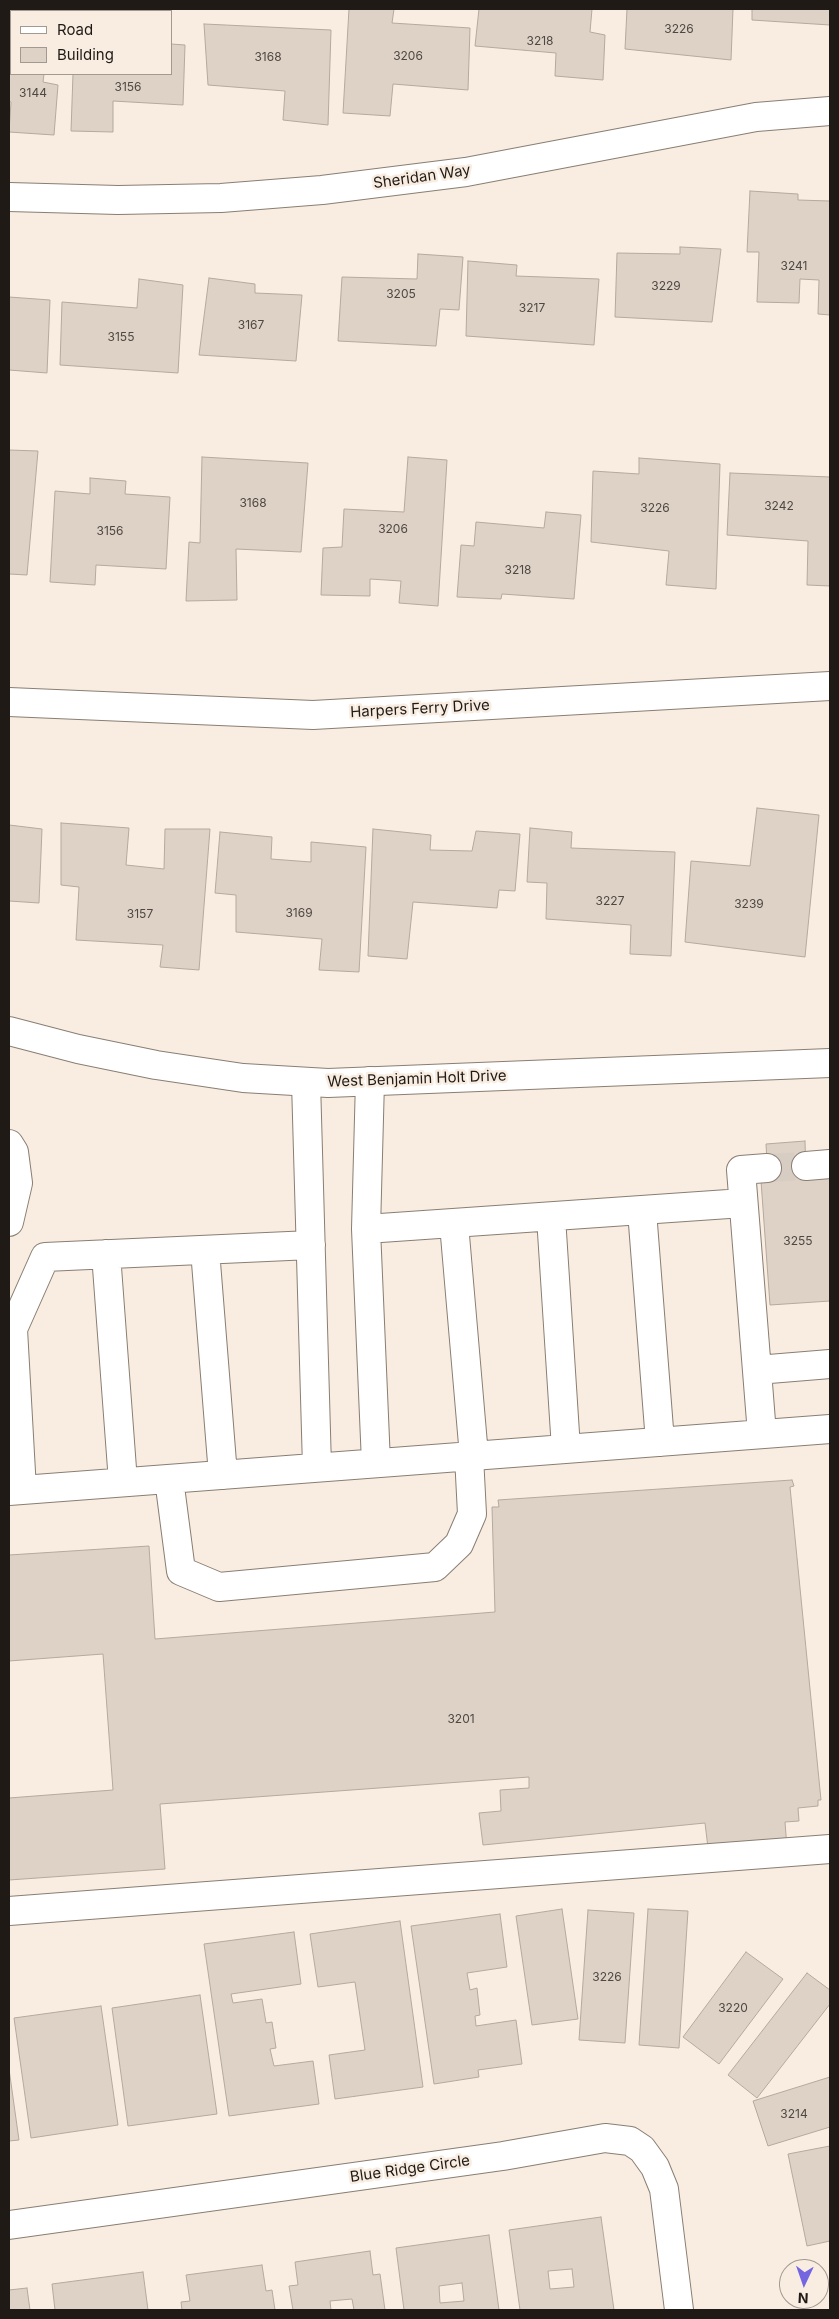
<!DOCTYPE html>
<html>
<head>
<meta charset="utf-8">
<style>
	body { margin:0 }
	#map { position:relative; width:839px; height:2319px; overflow:hidden; background:#f9ede1; font-family:Inter,sans-serif }
	canvas { display:block }
	.frame { position:absolute; inset:0; border:10px solid #1f1a16; pointer-events:none }
	.legend { position:absolute; left:10px; top:10px; width:162px; height:65px; box-sizing:border-box; background:#f9ede1; border:1px solid #a29990; margin:0; padding:6px 9px; list-style:none; font-size:15px; color:#1f1a16 }
	.legend li { display:flex; align-items:center; gap:10px; height:25px }
	.legend b { width:25px; border:1px solid #a29990 }
	.north { position:absolute; left:779px; top:2259px; width:50px; height:50px; box-sizing:border-box; background:#f9ede1; border:1px solid #a29990; border-radius:50%; rotate:183deg; font-size:14px; font-weight:700; line-height:20px; text-align:center; color:#1f1a16 }
	.north::after { content:''; display:block; margin:auto; width:18px; height:22px; background:#7366e0; clip-path:polygon(50% 0,100% 100%,50% 72%,0 100%) }
</style>
</head>
<body>
<div id="map">
<canvas width="839" height="2319"></canvas>
<div class="frame"></div>
<ul class="legend">
<li><b style="height:6px;background:#fff"></b>Road</li>
<li><b style="height:14px;background:#ded2c6"></b>Building</li>
</ul>
<div class="north">N</div>
</div>
<script>
const ctx = document.querySelector('canvas').getContext('2d');
ctx.lineJoin = 'round';
function paint(path, color) {
  ctx.fillStyle = color;
  ctx.fill(path, 'evenodd');
}
function shape(rows) {
  const path = new Path2D();
  for (const r of rows) {
    path.moveTo(r[0], r[1]);
    for (let i = 2; i < r.length; i += 2) path.lineTo(r[i], r[i + 1]);
  }
  return path;
}
function trace(path, color, width, dash) {
  ctx.strokeStyle = color;
  ctx.lineWidth = width;
  ctx.lineCap = dash ? 'butt' : 'round';
  ctx.setLineDash(dash || []);
  ctx.stroke(path);
}
function write(font, color, halo, rows, align = 'center') {
  ctx.font = font + ' Inter,sans-serif';
  ctx.lineWidth = 5;
  ctx.setLineDash([]);
  ctx.textBaseline = 'middle';
  ctx.strokeStyle = halo;
  ctx.fillStyle = color;
  for (const [text, x, y, turn = 0] of rows) {
    ctx.save();
    ctx.translate(x, y);
    ctx.rotate((+turn || 0) * Math.PI / 180);
    ctx.textAlign = isNaN(turn) ? turn : align;
    if (halo) ctx.strokeText(text, 0, 0);
    ctx.fillText(text, 0, 0);
    ctx.restore();
  }
}
const building = shape([
	[349,9,394,9,392,23,470,28,468,90,393,84,390,116,343,113,349,9],
	[479,9,592,9,590,32,605,35,603,80,555,76,556,53,475,46,479,9],
	[627,9,733,9,731,60,625,49,627,9],
	[752,9,830,9,830,25,752,20,752,9],
	[204,24,331,30,328,125,283,120,285,91,208,85,204,24],
	[9,40,11,40,11,74,44,74,43,82,58,85,54,135,9,132,11,102,9,101,9,40],
	[171,44,185,45,183,105,113,101,113,132,71,131,73,74,171,74,171,44],
	[750,191,798,194,798,200,830,201,830,315,818,314,819,280,800,279,799,303,757,302,759,252,747,252,750,191],
	[680,247,721,249,712,322,615,317,617,253,680,254,680,247],
	[418,254,463,257,459,310,440,309,436,346,338,341,342,277,417,279,418,254],
	[468,261,517,265,516,276,599,279,594,345,466,336,468,261],
	[209,278,255,284,255,293,302,295,296,361,199,355,209,278],
	[139,279,183,285,178,373,60,365,62,302,137,308,139,279],
	[9,297,50,300,47,373,9,370,9,297],
	[9,450,38,451,27,575,9,574,9,450],
	[202,457,308,463,301,552,236,549,237,600,186,601,189,542,200,543,202,457],
	[408,457,447,460,438,606,399,603,401,581,370,579,370,596,321,595,323,548,342,547,344,509,404,512,408,457],
	[639,458,720,464,716,589,666,585,669,551,591,542,593,471,639,474,639,458],
	[730,473,830,477,830,586,807,585,808,541,727,535,730,473],
	[90,478,126,481,125,494,170,497,166,569,96,565,95,585,50,582,55,491,90,494,90,478],
	[546,512,581,515,574,599,502,594,501,599,457,597,461,545,474,546,476,522,544,528,546,512],
	[757,808,819,815,805,957,685,942,691,861,750,866,757,808],
	[61,823,129,828,126,865,164,869,165,829,210,829,199,970,160,967,163,945,76,940,79,887,61,885,61,823],
	[9,825,42,829,39,903,9,901,9,825],
	[530,828,572,832,571,848,675,852,671,956,630,954,631,925,546,919,547,883,527,882,530,828],
	[373,829,431,835,430,850,472,851,476,831,520,834,515,891,499,890,497,908,413,902,407,959,368,956,373,829],
	[220,832,272,837,271,859,311,862,311,842,366,847,359,972,319,970,322,939,236,932,236,895,215,893,220,832],
	[805,1141,806,1177,830,1176,830,1301,770,1305,761,1181,768,1180,766,1144,805,1141],
	[792,1480,794,1486,790,1487,821,1800,818,1800,818,1806,798,1808,799,1821,785,1822,787,1848,709,1856,705,1823,483,1845,479,1813,501,1811,500,1790,529,1788,529,1777,160,1804,165,1869,9,1880,9,1798,113,1790,103,1654,9,1661,9,1555,149,1546,155,1639,495,1612,492,1507,499,1507,498,1500,792,1480],
	[562,1909,578,2019,532,2025,516,1916,562,1909],
	[648,1909,688,1911,679,2048,639,2045,648,1909],
	[588,1910,634,1913,625,2043,579,2040,588,1910],
	[500,1914,507,1967,467,1973,470,1990,477,1988,480,2015,475,2016,476,2026,516,2020,522,2064,478,2070,479,2077,434,2084,411,1926,500,1914],
	[400,1921,423,2087,335,2099,329,2055,365,2050,355,1982,318,1987,310,1934,400,1921],
	[294,1932,301,1984,231,1994,233,2003,262,1999,266,2023,272,2022,276,2048,270,2049,274,2066,313,2061,319,2104,229,2116,204,1944,294,1932],
	[746,1952,783,1979,719,2064,683,2037,746,1952],
	[807,1973,830,1990,830,2004,757,2098,728,2075,807,1973],
	[200,1995,217,2114,128,2126,112,2008,200,1995],
	[101,2006,118,2125,31,2138,14,2018,101,2006],
	[9,2069,19,2140,9,2141,9,2069],
	[830,2077,830,2127,768,2146,753,2101,830,2077],
	[830,2146,830,2241,807,2246,788,2154,830,2146],
	[601,2217,614,2310,520,2310,509,2230,601,2217],
	[572,2269,574,2287,550,2289,548,2271,572,2269],
	[489,2235,499,2310,404,2310,396,2248,489,2235],
	[462,2283,464,2301,440,2303,439,2286,462,2283],
	[370,2251,373,2275,380,2274,385,2310,354,2310,352,2299,330,2301,331,2310,293,2310,289,2286,298,2285,295,2262,370,2251],
	[262,2265,266,2291,272,2290,275,2310,182,2310,181,2302,190,2301,186,2275,262,2265],
	[143,2272,148,2310,55,2310,52,2284,143,2272],
	[27,2288,30,2310,9,2310,9,2290,27,2288]
]);
const minorTunnel = shape([
	[767,1168,806,1166]
]);
const minor = shape([
	[9,197,118,200,221,198,322,190,466,172,756,117,830,111],
	[9,702,313,715,830,686],
	[370,1081,366,1229,376,1463],
	[306,1082,317,1467],
	[9,1144,14,1152,18,1183,9,1222],
	[806,1166,830,1164],
	[642,1211,660,1442],
	[551,1217,566,1449],
	[454,1224,474,1456],
	[366,1229,743,1203],
	[205,1250,223,1475],
	[106,1254,123,1482],
	[757,1370,830,1364],
	[762,1434,741,1170,767,1168],
	[169,1479,181,1571,219,1587,435,1567,459,1544,472,1514,469,1456],
	[22,1490,13,1329,45,1257,311,1245],
	[9,1491,830,1429],
	[9,1911,830,1849],
	[9,2225,503,2156,605,2138,630,2141,642,2149,655,2167,664,2189,679,2310]
]);
const major = shape([
	[9,1031,78,1049,156,1065,243,1078,328,1083,830,1063]
]);
const numberNames = [
	["3226",679,29],
	["3218",540,41],
	["3206",408,56],
	["3168",268,57],
	["3156",128,87],
	["3144",33,93],
	["3241",794,266],
	["3229",666,286],
	["3205",401,294],
	["3217",532,308],
	["3167",251,325],
	["3155",121,337],
	["3168",253,503],
	["3242",779,506],
	["3226",655,508],
	["3206",393,529],
	["3156",110,531],
	["3218",518,570],
	["3227",610,901],
	["3239",749,904],
	["3169",299,913],
	["3157",140,914],
	["3255",798,1241],
	["3201",461,1719],
	["3226",607,1977],
	["3220",733,2008],
	["3214",794,2114]
];
const streetNames = [
	["Sheridan Way",422,177,-8],
	["Harpers Ferry Drive",420,709,-3],
	["West Benjamin Holt Drive",417,1079,-2],
	["Blue Ridge Circle",410,2169,-8]
];
paint(building, '#ded2c6');
trace(building, '#b4a99d', 1);
trace(minorTunnel, '#d8cdc3', 28, [28, 14]);
trace(minor, '#897e73', 30);
trace(major, '#897e73', 30);
trace(minor, '#fff', 28);
trace(major, '#fff', 28);
write('12px', '#4f4842', null, numberNames);
write('15px', '#1f1a16', '#f9ede1', streetNames);
</script>
</body>
</html>
